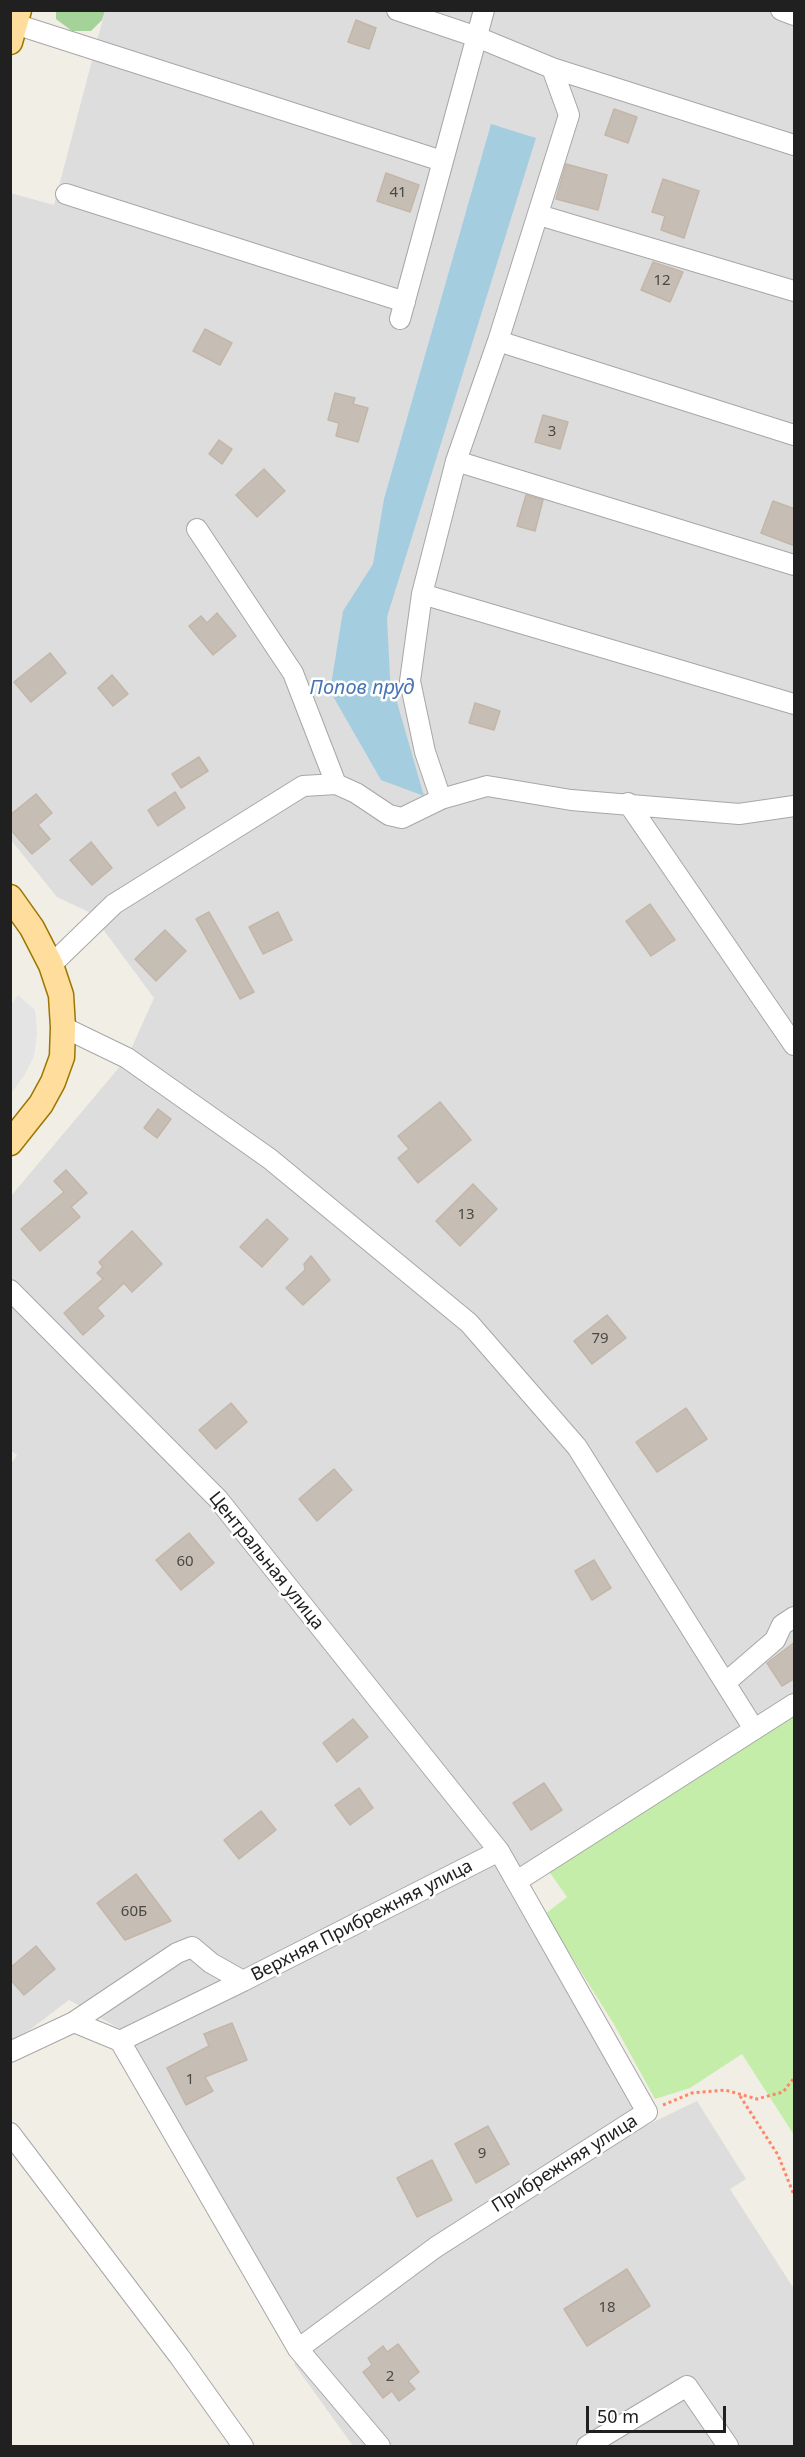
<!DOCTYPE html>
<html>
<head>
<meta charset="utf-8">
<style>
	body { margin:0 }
	#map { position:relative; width:805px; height:2457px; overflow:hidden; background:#f1eee6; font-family:"Noto Sans",sans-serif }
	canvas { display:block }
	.frame { position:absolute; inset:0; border:12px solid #202020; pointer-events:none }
	.scale { position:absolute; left:586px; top:2406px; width:140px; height:27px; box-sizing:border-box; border:3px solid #202020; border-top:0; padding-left:8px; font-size:18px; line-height:21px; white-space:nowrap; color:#202020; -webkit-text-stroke:4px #fff; paint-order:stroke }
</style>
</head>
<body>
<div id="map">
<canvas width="805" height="2457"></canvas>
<div class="frame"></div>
<div class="scale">50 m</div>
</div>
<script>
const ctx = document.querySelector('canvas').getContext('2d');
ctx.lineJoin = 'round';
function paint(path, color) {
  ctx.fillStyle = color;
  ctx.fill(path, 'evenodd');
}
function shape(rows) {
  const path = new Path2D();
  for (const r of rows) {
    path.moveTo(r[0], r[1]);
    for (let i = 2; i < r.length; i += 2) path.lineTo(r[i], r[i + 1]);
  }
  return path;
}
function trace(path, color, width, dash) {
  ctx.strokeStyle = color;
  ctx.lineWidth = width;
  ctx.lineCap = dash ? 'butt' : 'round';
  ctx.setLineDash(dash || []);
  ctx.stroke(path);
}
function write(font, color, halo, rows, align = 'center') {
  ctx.font = font + ' "Noto Sans",sans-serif';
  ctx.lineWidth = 5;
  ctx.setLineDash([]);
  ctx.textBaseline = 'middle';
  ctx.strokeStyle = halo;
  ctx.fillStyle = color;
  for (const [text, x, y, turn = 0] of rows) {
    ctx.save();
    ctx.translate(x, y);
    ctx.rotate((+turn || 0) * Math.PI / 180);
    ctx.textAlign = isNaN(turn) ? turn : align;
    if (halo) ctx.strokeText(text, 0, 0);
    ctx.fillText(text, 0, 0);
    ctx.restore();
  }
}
const residential = shape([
	[105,11,794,11,794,1698,504,1883,645,2126,697,2101,746,2179,730,2189,794,2289,794,2446,353,2446,294,2364,311,2352,292,2327,129,2034,69,2000,11,2044,10,1465,17,1455,10,1450,11,1196,127,1058,154,998,91,913,57,897,11,840,10,193,54,205]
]);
const grass = shape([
	[794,1708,794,2135,742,2054,690,2088,655,2099,615,2026,545,1914,567,1897,548,1870]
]);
const forest = shape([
	[56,11,56,10,105,11,102,20,91,31,72,31,56,19]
]);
const parking = shape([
	[18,995,35,1010,37,1033,34,1056,24,1076,11,1093,11,1005]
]);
const water = shape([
	[491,124,536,138,387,617,390,678,424,796,381,780,330,691,343,611,373,564,384,499]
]);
const building = shape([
	[356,20,376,28,369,49,348,42,356,20],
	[614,109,637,117,628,143,605,135,614,109],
	[566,164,607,175,598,210,556,199,566,164],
	[386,173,419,185,410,212,377,201,386,173],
	[663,179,699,191,684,238,661,230,665,216,652,212,663,179],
	[653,262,683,272,670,302,641,290,653,262],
	[205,329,232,343,220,365,193,351,205,329],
	[335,393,355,398,353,404,368,408,358,442,336,436,339,423,328,420,335,393],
	[543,415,568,422,560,449,535,442,543,415],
	[219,440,232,449,222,464,209,454,219,440],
	[264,469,285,491,257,517,236,495,264,469],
	[526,495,543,500,535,531,517,526,526,495],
	[773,501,795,509,795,546,761,533,773,501],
	[217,613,236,636,213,655,189,626,201,616,207,623,217,613],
	[50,653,66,673,31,702,14,682,50,653],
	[112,675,128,694,113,706,98,688,112,675],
	[475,703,500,711,494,730,469,723,475,703],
	[199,757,208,771,181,788,172,774,199,757],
	[175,792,185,808,158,826,148,810,175,792],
	[36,794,52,813,38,825,50,839,32,854,10,829,10,815,36,794],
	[91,842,112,868,92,885,70,860,91,842],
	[650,904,675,940,651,956,626,921,650,904],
	[209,912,254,992,240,999,196,919,209,912],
	[278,912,292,940,263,954,249,927,278,912],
	[165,930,186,951,156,981,135,959,165,930],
	[440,1102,471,1140,418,1183,398,1158,409,1149,398,1136,440,1102],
	[158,1109,171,1119,157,1138,144,1128,158,1109],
	[66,1170,87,1193,71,1207,80,1217,40,1251,21,1229,64,1192,54,1181,66,1170],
	[473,1184,497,1209,460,1246,436,1221,473,1184],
	[267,1219,288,1239,262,1267,240,1247,267,1219],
	[132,1231,162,1264,132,1292,124,1283,97,1308,104,1316,83,1335,64,1313,103,1279,97,1273,103,1267,99,1262,132,1231],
	[311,1256,330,1280,303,1305,286,1288,305,1270,304,1264,311,1256],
	[607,1315,626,1338,592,1364,574,1341,607,1315],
	[231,1403,247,1422,216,1449,199,1430,231,1403],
	[686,1408,707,1439,657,1472,636,1442,686,1408],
	[334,1469,352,1490,317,1521,299,1499,334,1469],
	[189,1533,214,1563,181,1590,156,1560,189,1533],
	[594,1560,611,1588,592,1600,575,1571,594,1560],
	[795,1642,795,1678,782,1686,767,1663,795,1642],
	[353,1719,368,1737,337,1762,323,1743,353,1719],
	[544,1783,562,1810,531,1830,513,1803,544,1783],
	[359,1788,373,1808,350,1825,335,1805,359,1788],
	[261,1811,276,1830,239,1859,224,1840,261,1811],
	[136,1874,171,1921,125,1940,97,1903,136,1874],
	[36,1946,55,1969,24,1995,10,1979,10,1968,36,1946],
	[232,2023,247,2060,205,2077,213,2091,186,2105,167,2068,209,2046,204,2034,232,2023],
	[488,2126,509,2164,476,2183,455,2144,488,2126],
	[432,2160,452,2200,417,2217,397,2178,432,2160],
	[627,2269,650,2306,587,2346,564,2309,627,2269],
	[398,2344,419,2372,408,2381,415,2389,399,2401,392,2391,383,2398,363,2372,372,2365,368,2358,383,2346,387,2352,398,2344]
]);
const path = shape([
	[740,2096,778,2155,794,2195],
	[663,2105,692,2093,725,2090,757,2099,783,2092,794,2078]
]);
const minor = shape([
	[397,10,477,37,552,68,794,145],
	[781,10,794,15],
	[15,24,442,161],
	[66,194,405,302],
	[539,215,794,291],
	[400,319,484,10],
	[498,341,794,435],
	[456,461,794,565],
	[197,529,293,673,336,784],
	[422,594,794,704],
	[441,799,425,752,410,681,422,594,456,461,498,341,569,115,552,68],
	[628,803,794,1045],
	[51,965,114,904,303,786,336,784,356,793,389,815,402,818,441,799,487,786,571,800,739,814,794,806],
	[63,1027,127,1058,270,1159,469,1323,577,1447,749,1721],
	[10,1290,218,1499,499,1851,647,2112,436,2247,298,2349],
	[725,1683,775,1640,782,1625,794,1617],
	[517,1881,794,1704],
	[243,1981,120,2041,298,2349,380,2446],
	[74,2022,120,2041],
	[10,2052,74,2022,177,1953,192,1947,211,1963,243,1981,499,1851],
	[10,2133,179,2356,243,2446],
	[587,2446,687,2386,728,2446]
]);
const major = shape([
	[10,42,19,10],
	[10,897,32,928,51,965,61,995,63,1027,62,1057,53,1082,41,1104,10,1143]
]);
const numberNames = [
	["41",398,193],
	["12",662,281],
	["3",552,432],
	["13",466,1215],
	["79",600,1339],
	["60",185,1562],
	["60Б",134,1912],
	["1",190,2080],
	["9",482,2154],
	["18",607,2308],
	["2",390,2377]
];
const streetNames = [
	["Центральная улица",266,1561,51],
	["Верхняя Прибрежняя улица",362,1921,-27],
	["Прибрежняя улица",565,2164,-32]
];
const waterNames = [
	["Попов пруд",362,688]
];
paint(residential, '#dedddd');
paint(grass, '#c5edaa');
paint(forest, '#a5d299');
paint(parking, '#e4e4e4');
paint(water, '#a5cde0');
paint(building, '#c6beb5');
trace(building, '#c3b6a8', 1.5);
trace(minor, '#a7a7a7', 22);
trace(major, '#9c7600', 27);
trace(path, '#ff8669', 3, [3, 3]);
trace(minor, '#fff', 20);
trace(major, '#ffdd9d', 24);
write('15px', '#4a4845', null, numberNames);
write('18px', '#202020', '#fff', streetNames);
write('italic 20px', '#4874b4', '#fff', waterNames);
</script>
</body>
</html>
